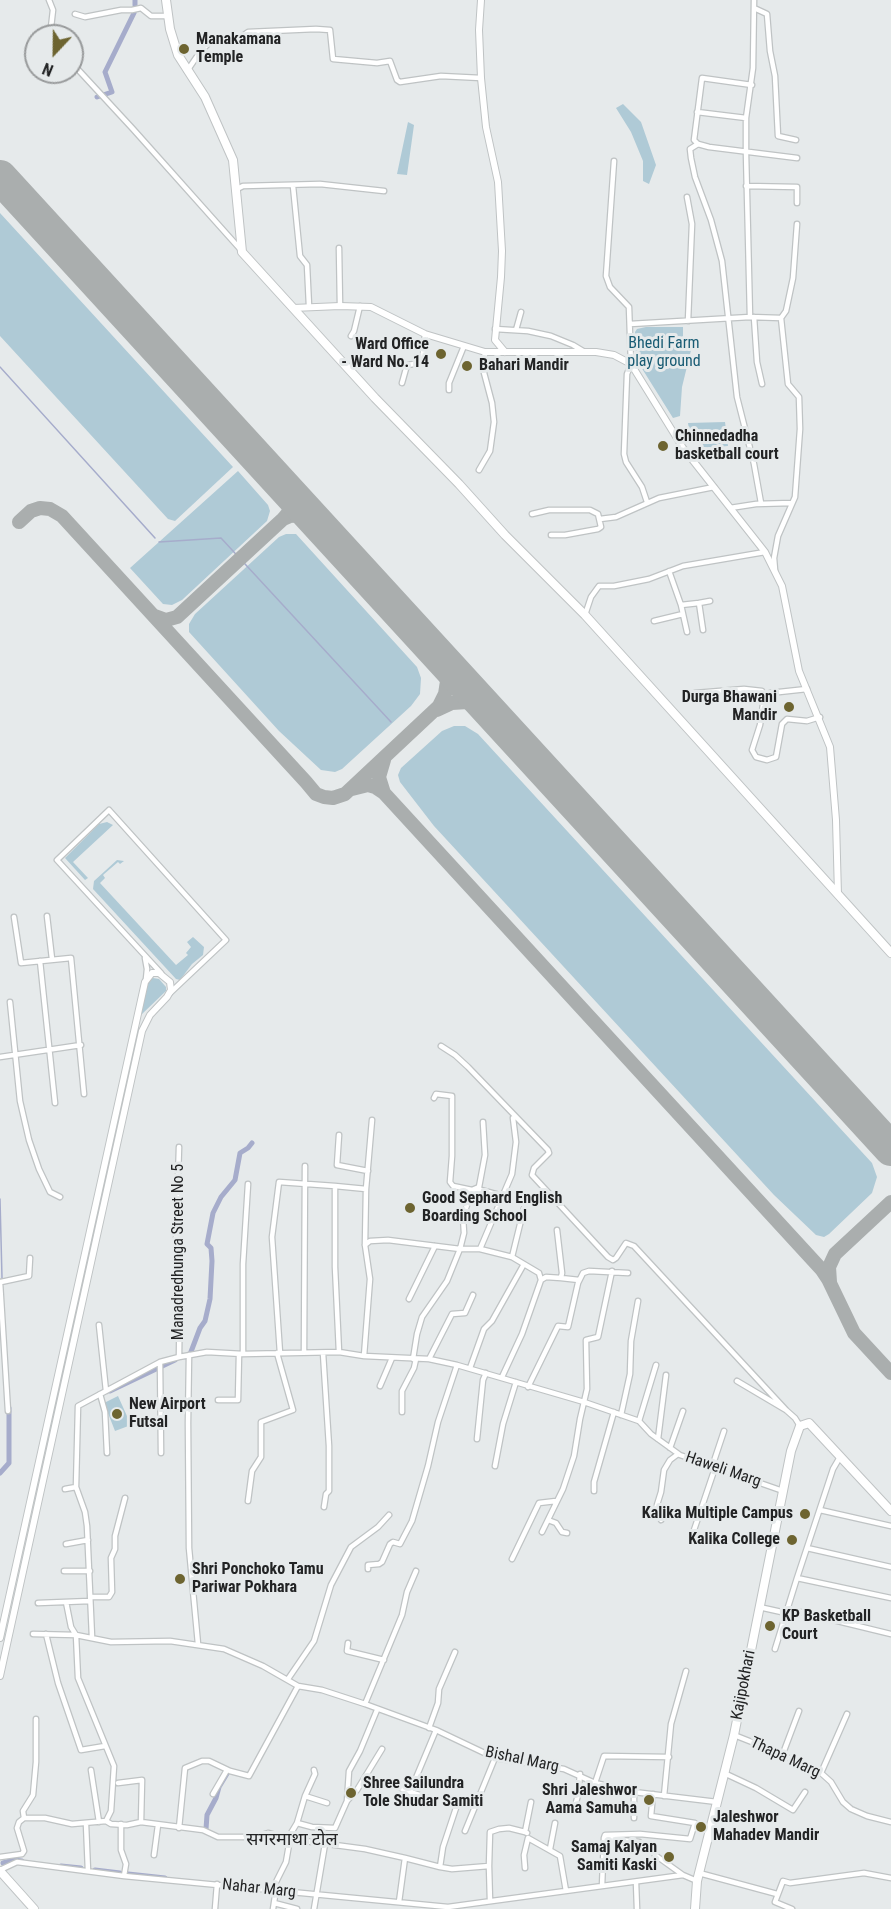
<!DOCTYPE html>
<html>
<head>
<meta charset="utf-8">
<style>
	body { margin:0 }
	#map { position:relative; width:891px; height:1909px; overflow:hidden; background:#e6eaeb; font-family:"Roboto Condensed",sans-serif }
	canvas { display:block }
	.north { position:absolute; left:24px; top:24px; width:60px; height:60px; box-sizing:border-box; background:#e6eaeb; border:2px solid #989a9b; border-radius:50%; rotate:202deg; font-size:16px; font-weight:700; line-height:24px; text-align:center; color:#222324 }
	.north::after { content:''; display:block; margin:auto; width:21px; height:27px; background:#6d6430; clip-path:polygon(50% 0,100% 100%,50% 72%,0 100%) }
</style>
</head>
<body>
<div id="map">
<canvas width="891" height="1909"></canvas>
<div class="north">N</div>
</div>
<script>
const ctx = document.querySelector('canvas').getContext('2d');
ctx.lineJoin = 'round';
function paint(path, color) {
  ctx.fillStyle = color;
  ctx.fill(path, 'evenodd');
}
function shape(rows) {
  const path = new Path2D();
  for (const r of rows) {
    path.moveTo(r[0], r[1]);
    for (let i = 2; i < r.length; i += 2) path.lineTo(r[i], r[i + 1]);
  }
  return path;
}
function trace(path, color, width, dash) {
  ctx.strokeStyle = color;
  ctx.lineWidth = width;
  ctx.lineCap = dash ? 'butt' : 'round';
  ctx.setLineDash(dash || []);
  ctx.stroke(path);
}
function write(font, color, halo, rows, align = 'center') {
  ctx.font = font + ' "Roboto Condensed","Noto Sans Devanagari",sans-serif';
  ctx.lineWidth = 6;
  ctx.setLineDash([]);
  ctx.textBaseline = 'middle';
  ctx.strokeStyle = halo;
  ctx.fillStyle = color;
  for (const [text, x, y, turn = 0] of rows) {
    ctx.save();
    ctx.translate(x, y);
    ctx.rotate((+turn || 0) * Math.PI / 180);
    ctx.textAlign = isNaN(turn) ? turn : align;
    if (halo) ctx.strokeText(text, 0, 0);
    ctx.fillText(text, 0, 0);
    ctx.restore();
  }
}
const green = shape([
	[623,104,641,122,656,165,649,184,643,181,643,161,631,132,616,108],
	[408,122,414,125,407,175,397,174],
	[0,213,233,467,175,521,168,519,0,336],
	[646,327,683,327,683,337,694,338,682,387,680,416,673,418,636,359,635,332,637,329],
	[725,422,728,446,703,448,702,439,690,435,688,423],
	[238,471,268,505,270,511,267,521,182,600,172,605,163,604,130,568],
	[286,534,296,534,417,667,421,678,420,694,411,706,342,769,335,772,321,770,279,731,189,632,189,624,195,614,279,537],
	[454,726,465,726,478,734,872,1163,877,1177,872,1193,829,1234,824,1237,816,1235,774,1195,434,826,400,782,398,775,401,768,442,731],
	[107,822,113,825,73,862,88,878,85,880,65,858,99,824],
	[117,860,124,861,120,864,118,862,103,875,105,878,100,883,176,965,188,955,186,953,191,947,187,942,193,937,204,947,203,955,192,964,180,980,176,979,93,889,94,881],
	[153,978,159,979,166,987,166,991,142,1014,141,1013,148,982],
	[118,1396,131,1425,115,1431,104,1403]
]);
const stream = shape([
	[0,367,155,538],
	[159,542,221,538,391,722],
	[0,1199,2,1278]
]);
const canal = shape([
	[135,5,135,0],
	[97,97,112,92,105,72,134,13],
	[186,1357,189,1357,200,1328,205,1321,210,1299,212,1261,211,1248,207,1244,213,1213,221,1197,235,1180,240,1153,248,1148,252,1143],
	[110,1391,175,1360],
	[0,1473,9,1463,9,1408],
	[206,1829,207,1815,216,1798,219,1787,228,1772],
	[3,1863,14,1860,22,1861],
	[61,1866,81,1868],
	[95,1870,120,1873],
	[128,1874,165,1878]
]);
const taxiway = shape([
	[283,519,290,516,301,515,318,524],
	[19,522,31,511,40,508,50,509,62,516,306,782,316,794,324,797,333,798,345,794,439,706,445,694,447,681,445,669,438,655],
	[155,616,166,620,177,617,283,519,288,513,290,505,288,493,283,486],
	[437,710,452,703,468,702,481,706,493,715],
	[352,789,368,785,375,787,384,793,379,777,384,760],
	[384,793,822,1270,828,1279,854,1333,891,1373],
	[830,1282,829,1267,835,1254,891,1202]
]);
const runway = shape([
	[0,177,891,1149]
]);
const minor = shape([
	[49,0,53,10,50,36],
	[754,8,767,14,770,51,775,76,778,136,796,140],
	[75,14,85,17,121,10,132,10,141,8,151,16,168,16],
	[72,63,133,129,241,250],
	[187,71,200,52,213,39,241,37,248,32,316,29,330,30,333,59,377,63,390,61,397,80,400,82,441,76,481,78],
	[752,85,702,78,694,140,698,144,709,147,797,158],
	[697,112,746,118],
	[698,144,690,149,691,158,695,177,711,220,722,261,737,397,754,464,761,503],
	[614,161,606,276,610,287,629,307,631,364,627,374,624,454,626,462,642,487,647,502],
	[293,186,300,256,307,265,309,306],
	[746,186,797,187,797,203],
	[237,189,243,186,320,184,384,191],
	[687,197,692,224,688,321],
	[339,248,340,306],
	[750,317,746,153,746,118,753,68,754,0],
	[754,317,757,362,762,384],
	[781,318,786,311,793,278,797,224],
	[630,324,750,317,781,318,788,384,799,397,800,429,795,497,778,536,774,558,775,570],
	[495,329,528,331,551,336,573,345,583,351],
	[516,330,521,312],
	[351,336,354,331,360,306],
	[402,383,407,365,422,363,425,334],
	[449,390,449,383,464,346],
	[479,470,490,451,494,422,492,403,483,369,485,352],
	[730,508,756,504,792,503],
	[532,514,549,510,590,510,598,514,601,527,598,529,565,535,551,535],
	[600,519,616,517,659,498,714,487],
	[669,571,681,605,687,632],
	[681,605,699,603],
	[585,615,591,597,599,586,614,586,649,579,683,566,765,552],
	[654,621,683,614],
	[703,630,699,603,710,601],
	[807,689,770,693,764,697,760,725,752,750,756,757,767,760,776,757,782,724,787,719,807,721,820,717],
	[689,699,695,693,744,689,762,691,764,697],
	[47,916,52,959],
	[14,917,21,963,71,958,84,1094],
	[145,958,147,969,146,979],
	[40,961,55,1103],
	[161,973,57,860,109,810,226,940,170,993],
	[10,1002,20,1101,29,1140,39,1169,50,1192,60,1197],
	[441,1046,455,1055,468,1067,548,1150,549,1153,534,1168,532,1175,608,1257,613,1260,616,1258,626,1243,634,1246,786,1410],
	[0,1057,81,1045],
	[434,1098,436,1094,452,1096,452,1156,450,1182,453,1186,472,1190,463,1217,464,1233,460,1249,480,1249],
	[483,1122,485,1155,479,1187,472,1190,481,1190,503,1196],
	[339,1135,337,1165,368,1171],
	[179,1147,176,1243,180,1287,179,1357],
	[365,1245,370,1241,388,1240,460,1249,447,1281,422,1317,417,1334,413,1359],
	[512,1257,524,1208],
	[561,1278,579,1280],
	[541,1280,546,1277,561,1278,562,1273,557,1230],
	[0,1282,8,1411],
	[1,1282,29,1276,30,1258],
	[409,1299,435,1246],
	[99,1325,106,1391],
	[304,1352,305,1166],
	[339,1352,335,1267,335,1186,366,1189],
	[280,1353,272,1237,279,1182,335,1186],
	[323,1353,329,1446,329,1491,326,1494,324,1507],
	[243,1354,243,1264,248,1184],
	[189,1355,188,1423,189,1548,198,1644],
	[364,1356,370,1279,365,1245,366,1189,372,1120],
	[429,1359,452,1314,465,1313,473,1295],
	[160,1362,161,1453],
	[470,1368,484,1329,492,1321,524,1264],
	[502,1377,522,1334,541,1280,539,1273,512,1257,480,1249,512,1174,516,1142,513,1118],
	[737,1381,786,1410,795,1418,800,1426],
	[380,1386,392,1358],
	[528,1387,558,1326,568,1327,578,1283,583,1273,589,1271,628,1273],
	[100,1394,105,1412,107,1453],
	[218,1400,238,1400,239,1354],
	[402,1412,402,1391,414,1368,416,1359],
	[621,1415,630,1374,631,1341,638,1301],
	[639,1421,656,1365],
	[477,1439,483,1380,486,1373],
	[658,1439,666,1375],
	[670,1448,683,1411],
	[495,1466,503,1424,516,1382],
	[712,1467,724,1431],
	[65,1489,76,1487],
	[594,1491,594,1482,614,1412],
	[248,1501,252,1471,261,1457,261,1422,293,1410,277,1353],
	[820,1510,891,1526],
	[548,1520,556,1523,562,1532,567,1533],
	[661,1520,656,1508,661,1492,664,1470,670,1460,678,1454],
	[542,1532,563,1489,574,1456,580,1419,587,1389,586,1340,598,1337,612,1271],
	[695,1533,694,1530,715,1468],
	[66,1544,88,1540],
	[807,1548,891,1567],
	[512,1559,539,1503,556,1501],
	[368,1569,368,1565,379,1564,382,1562,390,1544,393,1542,400,1544,412,1521,428,1466,438,1422,457,1365],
	[64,1571,90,1571],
	[797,1578,833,1469,840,1457],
	[90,1597,109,1597,112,1592,111,1558,115,1549,115,1536,125,1498],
	[66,1602,71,1627,76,1635,78,1678,114,1766,111,1811,106,1821],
	[38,1603,90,1601],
	[759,1607,786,1613],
	[788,1609,891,1634],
	[33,1634,76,1635,111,1642,170,1641,224,1649,263,1666,298,1686,322,1690,365,1704,436,1730,495,1758,564,1769,595,1783,634,1792,717,1802],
	[46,1634,58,1683,81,1750,105,1746],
	[92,1637,87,1526,85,1512,76,1487,78,1406,160,1362,179,1357,207,1352,243,1354,339,1352,364,1356,429,1359,457,1365,584,1402,639,1421,651,1434,680,1455,783,1491],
	[348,1643,347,1651,384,1660],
	[775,1649,797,1578,891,1598],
	[288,1679,314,1641,331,1585,351,1547,378,1527,389,1515],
	[365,1704,402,1615,407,1592,416,1571],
	[429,1728,438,1703,439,1689,455,1652],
	[734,1735,767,1748,821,1773,831,1782,843,1802,851,1809,867,1816,891,1822],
	[782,1756,799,1711],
	[91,1770,99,1822],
	[724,1773,756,1788,793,1810,805,1792],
	[821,1773,847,1714],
	[118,1783,142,1780,141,1822],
	[387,1783,410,1792],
	[595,1783,604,1756,669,1757],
	[213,1794,227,1770],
	[305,1796,327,1803],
	[664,1796,671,1724,686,1671],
	[429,1798,410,1792,436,1730],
	[347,1801,357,1790,382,1749],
	[571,1807,575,1806,578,1795,580,1774],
	[24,1818,23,1811,33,1795,36,1762,36,1719],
	[634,1818,634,1792],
	[297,1823,305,1796,315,1774,314,1770],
	[86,1824,88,1871],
	[121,1824,121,1850,126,1864,124,1876],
	[179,1828,185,1768,202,1761,209,1761,230,1771,249,1776,298,1686],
	[465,1831,495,1758],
	[527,1833,525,1832,531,1802],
	[604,1838,605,1835,640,1834,690,1839,695,1823,651,1816,653,1794],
	[550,1849,555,1823],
	[154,1855,158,1825],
	[655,1855,683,1875],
	[0,1857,22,1854,24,1851,17,1828,19,1822,24,1818,45,1818,72,1824,106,1821,111,1824,127,1825,141,1822,203,1830,218,1837,255,1837,268,1833,290,1839,365,1849,405,1858,399,1902],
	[405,1858,440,1867,443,1847,459,1799],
	[489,1866,490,1832,499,1829,509,1828,525,1832],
	[440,1867,452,1869,489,1866,490,1901],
	[525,1868,524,1855,528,1838,560,1856,566,1891],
	[0,1870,17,1862,124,1876,448,1907,683,1875,697,1881],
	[699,1873,777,1894],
	[636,1882,637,1909],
	[602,1886,604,1838,639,1842],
	[272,1890,286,1862,291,1833,297,1823,312,1827,335,1828,347,1801,349,1771,360,1751,377,1710],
	[272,1890,275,1896,273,1909],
	[274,1903,297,1909],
	[215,1909,217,1884],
	[314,1909,325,1844],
	[792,1909,775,1902,783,1881,790,1883,864,1873,891,1878]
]);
const tertiary = shape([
	[481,0,479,30,481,78,486,127,498,182,502,251,501,277,495,340,505,352],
	[293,308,340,306,371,307,425,334,485,352,596,352,614,355,631,364,683,448,765,552,782,586,799,671,830,747,836,820,838,895],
	[0,1638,145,982,152,973,159,973,170,982,171,990,167,997,150,1015,142,1031,0,1676]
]);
const primary = shape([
	[166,0,170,29,178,55,205,97,233,160,242,252,375,398,459,484,505,535,585,615,891,953],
	[695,1909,697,1881,734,1735,783,1491,791,1451,800,1426,809,1423,891,1511]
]);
const trunk = shape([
	[0,1871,34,1909]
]);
const markers = [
	[184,49,6,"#6d6430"],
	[441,354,6,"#6d6430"],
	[467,366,6,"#6d6430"],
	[663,446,6,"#6d6430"],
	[789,707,6,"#6d6430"],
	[410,1208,6,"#6d6430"],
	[117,1414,6,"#6d6430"],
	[805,1514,6,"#6d6430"],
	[792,1540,6,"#6d6430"],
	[180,1579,6,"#6d6430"],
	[770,1626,6,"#6d6430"],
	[351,1793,6,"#6d6430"],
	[649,1800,6,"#6d6430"],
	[701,1827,6,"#6d6430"],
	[669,1857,6,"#6d6430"]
];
const poiNames = [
	["Manakamana",196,40],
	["Temple",196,58],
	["Ward Office",429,345,"right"],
	["- Ward No. 14",429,363,"right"],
	["Bahari Mandir",479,366],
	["Chinnedadha",675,437],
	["basketball court",675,455],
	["Durga Bhawani",777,698,"right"],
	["Mandir",777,716,"right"],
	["Good Sephard English",422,1199],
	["Boarding School",422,1217],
	["New Airport",129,1405],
	["Futsal",129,1423],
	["Kalika Multiple Campus",793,1514,"right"],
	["Kalika College",780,1540,"right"],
	["Shri Ponchoko Tamu",192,1570],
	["Pariwar Pokhara",192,1588],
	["KP Basketball",782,1617],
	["Court",782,1635],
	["Shree Sailundra",363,1784],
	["Tole Shudar Samiti",363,1802],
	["Shri Jaleshwor",637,1791,"right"],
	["Aama Samuha",637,1809,"right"],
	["Jaleshwor",713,1818],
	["Mahadev Mandir",713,1836],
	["Samaj Kalyan",657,1848,"right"],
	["Samiti Kaski",657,1866,"right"]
];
const parkNames = [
	["Bhedi Farm",664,344],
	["play ground",664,362]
];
const streetNames = [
	["Manadredhunga Street No 5",179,1252,-90],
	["Haweli Marg",723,1470,19],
	["Kajipokhari",744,1685,-79],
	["Thapa Marg",785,1758,25],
	["Bishal Marg",522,1760,12],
	["Nahar Marg",259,1889,6]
];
const neighbourhoodNames = [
	["सगरमाथा टोल",292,1840]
];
paint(green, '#afcad6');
trace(stream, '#a6accb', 1.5);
trace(canal, '#a6accb', 5);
trace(taxiway, '#aaaeae', 14);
trace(runway, '#aaaeae', 34);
trace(minor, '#bfc3c4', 7);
trace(tertiary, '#bfc3c4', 8);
trace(primary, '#bfc3c4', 10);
trace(trunk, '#bfc3c4', 10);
trace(minor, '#fff', 4.5);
trace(tertiary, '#fff', 6);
trace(primary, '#fff', 8);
trace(trunk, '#fff', 8);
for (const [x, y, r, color] of markers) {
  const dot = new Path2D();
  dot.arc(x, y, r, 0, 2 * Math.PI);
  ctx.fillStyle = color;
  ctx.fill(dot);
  trace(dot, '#e6eaeb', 2);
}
write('bold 16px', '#222324', '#e6eaeb', poiNames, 'left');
write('16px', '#185b73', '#e6eaeb', parkNames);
write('16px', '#222324', '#e6eaeb', streetNames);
write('18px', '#222324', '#e6eaeb', neighbourhoodNames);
</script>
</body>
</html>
